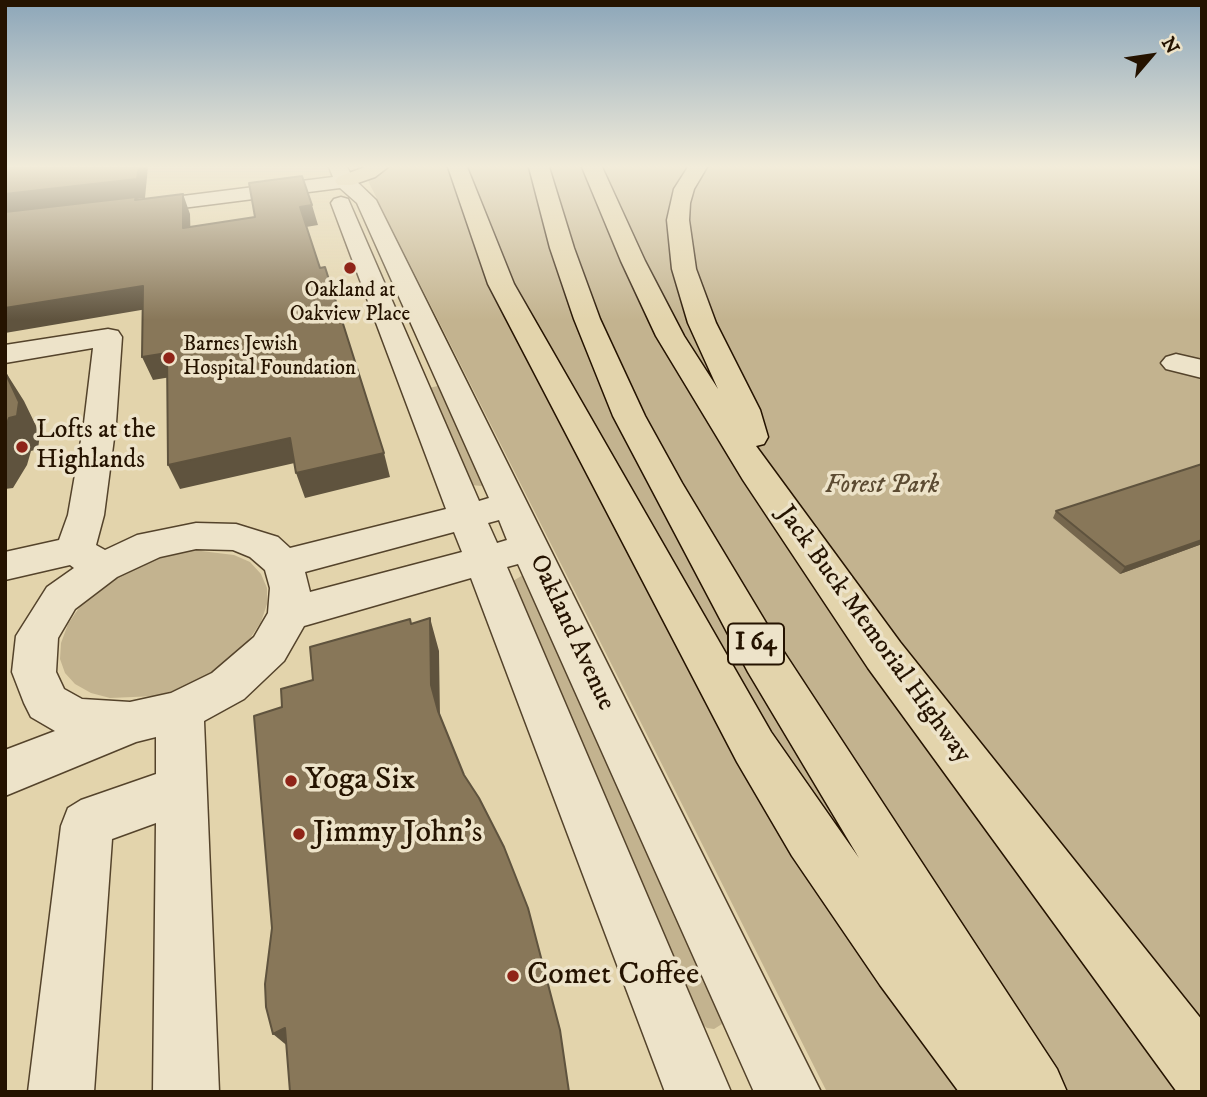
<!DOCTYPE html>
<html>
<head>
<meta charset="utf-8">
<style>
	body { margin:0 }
	#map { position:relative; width:1207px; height:1097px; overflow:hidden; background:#e3d4ac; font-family:"IM FELL DW Pica",serif }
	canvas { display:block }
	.frame { position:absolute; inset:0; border:7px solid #251300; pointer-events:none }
	.north { position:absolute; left:1116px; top:21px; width:70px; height:70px; -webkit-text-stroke:5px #ede3c9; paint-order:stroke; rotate:61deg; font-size:19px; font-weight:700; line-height:28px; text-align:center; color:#251300 }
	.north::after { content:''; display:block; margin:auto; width:24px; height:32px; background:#251300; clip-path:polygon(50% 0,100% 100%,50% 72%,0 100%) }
</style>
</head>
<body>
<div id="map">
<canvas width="1207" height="1097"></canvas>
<div class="frame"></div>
<div class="north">N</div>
</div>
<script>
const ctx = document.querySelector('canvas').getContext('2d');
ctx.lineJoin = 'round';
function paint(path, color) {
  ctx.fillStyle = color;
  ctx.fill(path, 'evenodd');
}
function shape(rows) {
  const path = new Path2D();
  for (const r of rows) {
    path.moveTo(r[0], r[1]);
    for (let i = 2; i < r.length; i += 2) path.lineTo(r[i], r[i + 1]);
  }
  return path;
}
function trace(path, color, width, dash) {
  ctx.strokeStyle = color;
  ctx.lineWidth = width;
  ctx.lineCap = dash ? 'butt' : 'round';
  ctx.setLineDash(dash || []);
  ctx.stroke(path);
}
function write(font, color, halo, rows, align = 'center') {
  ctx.font = font + ' "IM FELL DW Pica",serif';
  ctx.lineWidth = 7;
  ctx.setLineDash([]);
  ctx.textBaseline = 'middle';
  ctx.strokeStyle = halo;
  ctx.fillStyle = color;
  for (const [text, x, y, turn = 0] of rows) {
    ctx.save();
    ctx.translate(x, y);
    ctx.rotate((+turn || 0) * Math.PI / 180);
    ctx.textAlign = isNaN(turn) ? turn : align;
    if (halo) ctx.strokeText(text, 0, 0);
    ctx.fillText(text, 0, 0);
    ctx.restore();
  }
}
const green = shape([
	[361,167,1202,167,1202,1092,827,1092],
	[442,385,485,483,482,486,470,485,429,388],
	[193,550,234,555,250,562,261,574,267,588,267,604,261,622,249,640,232,658,210,674,184,687,156,696,110,698,91,693,75,684,65,673,60,659,61,643,68,624,81,605,99,588,121,573,144,562],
	[523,575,529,577,726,1016,722,1024,714,1029,707,1028,700,1022,513,581]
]);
const minor = shape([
	[329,167,347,167,353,178,376,200,821,1092,754,1092,518,564,507,567,731,1092,665,1092,471,578,304,626,284,661,244,699,204,721,219,1092,153,1092,156,823,112,839,94,1092,28,1092,61,826,68,808,81,800,156,774,156,737,136,742,5,796,5,750,55,731,31,717,24,703,12,672,16,636,47,587,74,568,70,565,5,580,5,552,59,540,68,515,84,423,93,348,5,363,5,345,108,329,118,331,122,337,116,423,104,515,96,545,105,550,137,535,196,523,236,524,278,537,290,548,446,509,331,203,334,199,341,197,348,199,479,501,489,498,357,203,340,188,135,214,127,213,124,208,127,203,135,202,333,177,329,167],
	[499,520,507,540,497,543,488,523,499,520],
	[454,532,462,552,310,592,305,572,454,532],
	[196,549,233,550,250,557,265,570,270,588,268,613,254,637,212,673,171,693,130,702,82,699,64,689,56,672,58,638,75,609,117,577,160,557,196,549],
	[1176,354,1202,360,1202,378,1166,369,1161,363,1166,357,1176,354]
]);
const highway = shape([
	[365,167,388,167,375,177,352,185,338,185,335,181,338,177,365,167],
	[448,167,467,167,514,284,771,732,859,858,748,672,613,416,574,319,550,248,529,167,549,167,574,248,600,319,645,416,682,483,780,646,1057,1069,1067,1092,959,1092,880,985,792,856,737,762,488,284,448,167],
	[582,167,602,167,645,261,684,336,718,389,688,323,672,269,667,220,674,189,688,167,707,167,694,189,690,203,689,220,696,269,716,323,760,410,768,437,764,444,756,446,900,642,1202,1020,1202,1092,1177,1092,868,668,743,480,656,336,621,261,582,167]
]);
const wall = shape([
	[1202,464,1202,544,1120,574,1053,518,1056,511]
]);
const shadedWall = shape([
	[139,167,148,167,145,198,137,199,144,216,5,215,5,194],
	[183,194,190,214,191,248,183,228],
	[312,205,318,225,306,227,300,207],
	[143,286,153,308,5,333,5,308],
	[167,353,177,376,153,380,142,357],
	[5,371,24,401,40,434,38,449,31,451,27,465,13,488,5,489,5,429,9,418],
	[290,438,299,462,180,489,168,465],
	[384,453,390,477,305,498,296,473],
	[1202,540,1202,544,1120,574,1125,567],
	[430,618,439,651,440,718,431,685],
	[285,1028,296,1053,273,1034]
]);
const building = shape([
	[5,167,139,167,137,179,5,194,5,167],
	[302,176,312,205,300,207,320,268,325,267,384,453,296,473,290,438,168,465,167,353,142,357,143,286,5,308,5,212,136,197,135,200,183,194,183,228,255,217,249,183,302,176],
	[5,372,19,402,17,416,9,418,5,429,5,372],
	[1202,464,1202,540,1125,567,1056,511,1202,464],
	[430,618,431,685,438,711,464,775,479,798,504,847,528,908,560,1030,569,1092,290,1092,285,1028,273,1034,266,1007,265,984,272,928,254,716,282,707,281,689,313,680,310,647,410,619,411,624,430,618]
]);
const markers = [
	[350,268,7,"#8f2418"],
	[169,358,7,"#8f2418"],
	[22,447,7,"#8f2418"],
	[291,781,7,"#8f2418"],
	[299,834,7,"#8f2418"],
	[513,976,7,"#8f2418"]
];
const farPoinames = [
	["Oakland at",350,292],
	["Oakview Place",350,316],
	["Barnes Jewish",183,346,"left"],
	["Hospital Foundation",183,370,"left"]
];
const shields = [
	[756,644,56]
];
const shieldNames = [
	["I 64",756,644]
];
const poiNames = [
	["Lofts at the",36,432],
	["Highlands",36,462]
];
const parkNames = [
	["Forest Park",882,487]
];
const streetNames = [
	["Oakland Avenue",571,633,65],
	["Jack Buck Memorial Highway",873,635,54]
];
const nearPoinames = [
	["Yoga Six",305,781],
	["Jimmy John's",313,834],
	["Comet Coffee",527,976]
];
paint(green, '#c3b38f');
trace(minor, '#54432b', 3);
trace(highway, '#251300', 3);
paint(minor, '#ede3c9');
paint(highway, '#e3d4ac');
paint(wall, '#75664d');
paint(shadedWall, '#5f533e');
paint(building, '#887759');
trace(building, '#5f533e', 2);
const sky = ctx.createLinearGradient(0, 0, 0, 320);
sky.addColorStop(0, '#8ca6b9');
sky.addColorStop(0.52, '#f2ecda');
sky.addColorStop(1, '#f2ecda00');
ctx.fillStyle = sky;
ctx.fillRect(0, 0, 1207, 320);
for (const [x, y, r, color] of markers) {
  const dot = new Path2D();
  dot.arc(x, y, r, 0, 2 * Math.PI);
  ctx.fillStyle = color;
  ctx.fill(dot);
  trace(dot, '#ede3c9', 2.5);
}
write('21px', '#251300', '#ede3c9', farPoinames);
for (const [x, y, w] of shields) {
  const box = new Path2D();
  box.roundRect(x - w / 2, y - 20.5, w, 41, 5);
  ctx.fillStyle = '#ede3c9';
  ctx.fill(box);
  trace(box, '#251300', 2);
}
write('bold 24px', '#251300', null, shieldNames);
write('26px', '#251300', '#ede3c9', poiNames, 'left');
write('italic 26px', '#5c4b32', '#ede3c9', parkNames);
write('26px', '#251300', '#ede3c9', streetNames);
write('32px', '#251300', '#ede3c9', nearPoinames, 'left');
</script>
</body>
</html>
